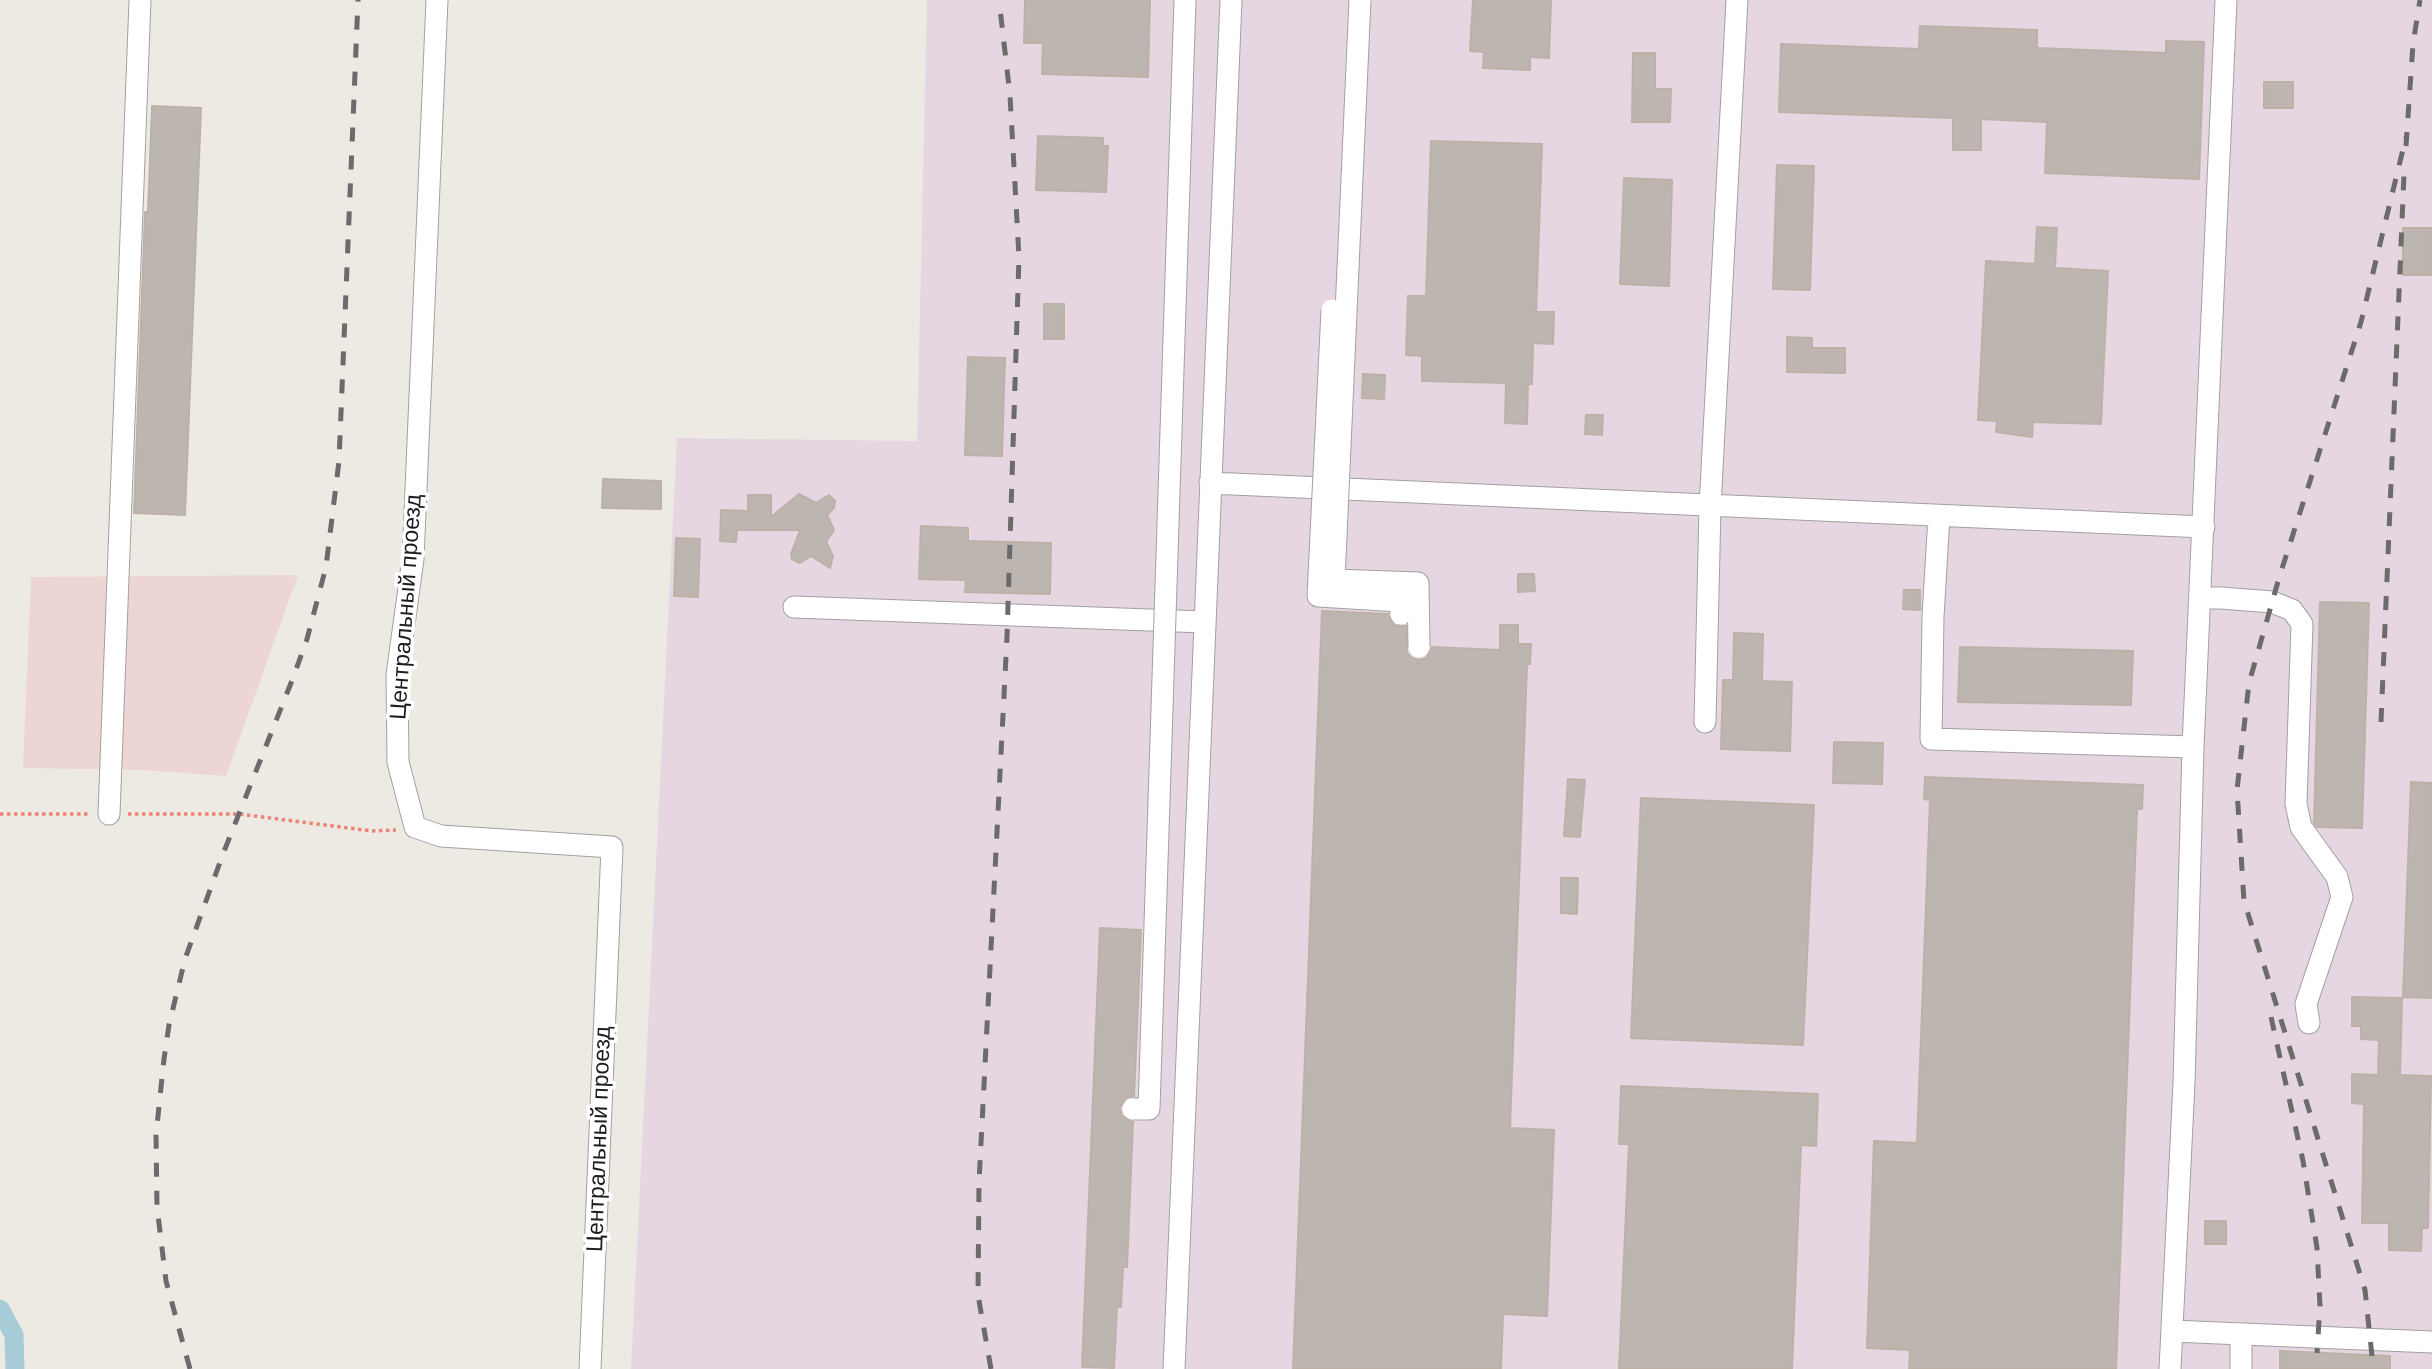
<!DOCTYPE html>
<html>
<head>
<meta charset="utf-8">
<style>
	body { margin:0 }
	canvas { display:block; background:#edeae3 }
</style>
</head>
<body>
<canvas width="2432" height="1369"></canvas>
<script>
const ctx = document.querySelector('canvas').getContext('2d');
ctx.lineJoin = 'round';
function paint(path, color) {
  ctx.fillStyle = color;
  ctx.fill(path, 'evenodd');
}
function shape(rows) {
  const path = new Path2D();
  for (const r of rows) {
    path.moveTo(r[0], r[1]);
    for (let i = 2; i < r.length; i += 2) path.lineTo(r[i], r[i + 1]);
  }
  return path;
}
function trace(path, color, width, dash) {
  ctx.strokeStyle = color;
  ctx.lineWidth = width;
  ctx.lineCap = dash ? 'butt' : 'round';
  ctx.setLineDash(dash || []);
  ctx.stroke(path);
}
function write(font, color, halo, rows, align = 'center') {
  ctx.font = font + ' "DM Sans",sans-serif';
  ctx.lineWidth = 7;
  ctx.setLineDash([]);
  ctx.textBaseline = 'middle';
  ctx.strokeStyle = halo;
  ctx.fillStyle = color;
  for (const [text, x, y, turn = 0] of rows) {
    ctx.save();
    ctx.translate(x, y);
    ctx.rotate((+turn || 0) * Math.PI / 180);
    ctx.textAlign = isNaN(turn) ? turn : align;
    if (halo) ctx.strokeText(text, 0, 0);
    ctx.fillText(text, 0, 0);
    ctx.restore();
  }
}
const commercial = shape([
	[298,575,226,776,142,770,23,768,31,577]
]);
const industrial = shape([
	[927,0,2432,0,2432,1369,631,1369,677,438,917,441]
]);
const canal = shape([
	[0,1309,14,1335,15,1369]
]);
const building = shape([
	[1025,0,1150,0,1148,77,1042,74,1043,43,1024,43,1025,0],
	[1473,0,1551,0,1549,58,1530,57,1530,70,1483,68,1484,52,1470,51,1473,0],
	[1920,26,2037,30,2037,48,2166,53,2166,41,2204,42,2199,179,2045,173,2047,122,1981,119,1981,150,1953,150,1953,118,1779,112,1781,44,1919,49,1920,26],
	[1633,53,1655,53,1655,89,1671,89,1670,122,1632,122,1633,53],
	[2264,82,2293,82,2293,108,2264,108,2264,82],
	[152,106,201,108,185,515,134,513,145,212,148,212,152,106],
	[1038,136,1103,138,1103,146,1108,146,1106,192,1036,190,1038,136],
	[1431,141,1542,144,1536,312,1554,312,1553,344,1533,343,1532,384,1528,384,1527,424,1505,423,1506,383,1422,381,1422,356,1406,355,1408,296,1426,296,1431,141],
	[1777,165,1814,166,1810,290,1773,289,1777,165],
	[1624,178,1672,180,1669,286,1620,284,1624,178],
	[2037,227,2057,228,2055,268,2108,271,2101,424,2033,422,2032,437,1996,432,1997,421,1978,420,1986,261,2035,264,2037,227],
	[2403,228,2432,228,2432,275,2403,275,2403,228],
	[1044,304,1064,304,1064,339,1044,339,1044,304],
	[1787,337,1812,338,1812,348,1845,348,1845,373,1787,372,1787,337],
	[968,357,1005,358,1002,456,965,455,968,357],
	[1363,374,1385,375,1384,399,1362,398,1363,374],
	[1586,415,1603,415,1602,435,1585,434,1586,415],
	[603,479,661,481,661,509,602,508,603,479],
	[799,494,816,503,829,495,835,501,834,508,827,515,834,530,826,542,833,556,830,568,811,556,800,563,792,559,791,554,800,530,737,530,736,542,720,541,721,510,748,511,748,495,771,495,771,517,799,494],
	[921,526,968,528,968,541,1051,543,1050,594,965,592,966,580,919,579,921,526],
	[676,538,700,539,698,597,674,596,676,538],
	[1518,574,1534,574,1535,591,1518,592,1518,574],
	[1904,590,1920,590,1920,610,1903,609,1904,590],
	[2320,602,2369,603,2362,828,2317,827,2314,823,2320,602],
	[1322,611,1388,614,1394,625,1406,626,1407,653,1412,658,1419,660,1426,658,1432,647,1500,650,1500,625,1518,625,1518,644,1531,644,1530,664,1527,664,1510,1128,1554,1130,1547,1316,1503,1314,1501,1369,1293,1369,1322,611],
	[1734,633,1763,634,1762,681,1792,682,1790,751,1721,749,1723,680,1733,680,1734,633],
	[1960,647,2133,651,2131,705,1958,702,1960,647],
	[1834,742,1883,743,1882,784,1833,783,1834,742],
	[1925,777,2143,785,2142,809,2137,809,2116,1369,1909,1369,1910,1350,1867,1348,1874,1141,1917,1143,1930,800,1924,799,1925,777],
	[1568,779,1585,780,1580,837,1564,836,1568,779],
	[2411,782,2432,783,2432,998,2403,997,2411,782],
	[1641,798,1814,805,1803,1045,1631,1038,1641,798],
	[1561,878,1578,878,1577,914,1561,913,1561,878],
	[1100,928,1141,930,1134,1096,1126,1098,1120,1108,1122,1116,1133,1122,1127,1267,1123,1267,1121,1307,1117,1307,1114,1368,1082,1367,1100,928],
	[2352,997,2402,998,2400,1075,2431,1076,2428,1228,2422,1228,2421,1251,2389,1250,2389,1223,2362,1223,2364,1104,2352,1103,2352,1074,2378,1075,2379,1040,2361,1039,2361,1026,2352,1026,2352,997],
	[1621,1086,1818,1094,1816,1146,1801,1145,1792,1369,1619,1369,1629,1144,1619,1144,1621,1086],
	[2205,1221,2226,1221,2226,1244,2205,1244,2205,1221],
	[2280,1351,2390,1356,2390,1369,2280,1369,2280,1351]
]);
const path = shape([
	[0,814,89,814],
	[128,814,239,814,372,831,396,830]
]);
const minor = shape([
	[437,0,413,559,397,675,398,762,415,827,441,836,612,847,590,1369],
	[1210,483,2204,527],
	[1939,516,1933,617,1931,739,2193,747],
	[2200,598,2221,598,2272,602,2292,610,2302,624,2296,804,2301,827,2337,877,2342,897,2306,1004,2309,1023],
	[794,607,1204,622],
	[1705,722,1710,507,1737,0],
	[109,814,140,0],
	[2172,1331,2432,1342],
	[1174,1369,1231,0],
	[2170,1369,2184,1083,2193,747,2226,0],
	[2241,1369,2241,1334]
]);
const rail = shape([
	[2406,146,2413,44,2420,0],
	[2381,722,2404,174],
	[2271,1017,2303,1161,2317,1248,2320,1306,2317,1353],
	[2372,1356,2365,1290,2244,901,2237,790,2249,683,2279,578,2361,322,2406,137],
	[190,1369,166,1281,157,1207,156,1135,164,1059,169,1025,185,959,223,854,293,678,307,639,326,567,339,461,358,0],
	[991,1369,978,1295,979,1182,1007,637,1019,257,1010,95,999,0]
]);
const minorBridge = shape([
	[1360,0,1334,580,1418,583,1419,647],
	[1332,310,1318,596,1401,601,1401,614],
	[1133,1109,1149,1109,1185,0]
]);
const streetNames = [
	["Центральный проезд",407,607,-86],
	["Центральный проезд",600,1139,-88]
];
paint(commercial, '#edd5d4');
paint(industrial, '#e6d6e2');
trace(canal, '#a7cbd7', 19);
paint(building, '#bdb6b0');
trace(building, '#bdb1a7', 2);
trace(minor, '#a1a1a1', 23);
trace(path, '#ed8374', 3.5, [3.5, 3.5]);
trace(minor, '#fff', 21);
trace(rail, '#6b6b6b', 5, [14, 14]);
trace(minorBridge, '#a1a1a1', 23, []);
trace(minorBridge, '#fff', 21);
write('23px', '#1d1d1d', '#fff', streetNames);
</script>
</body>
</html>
